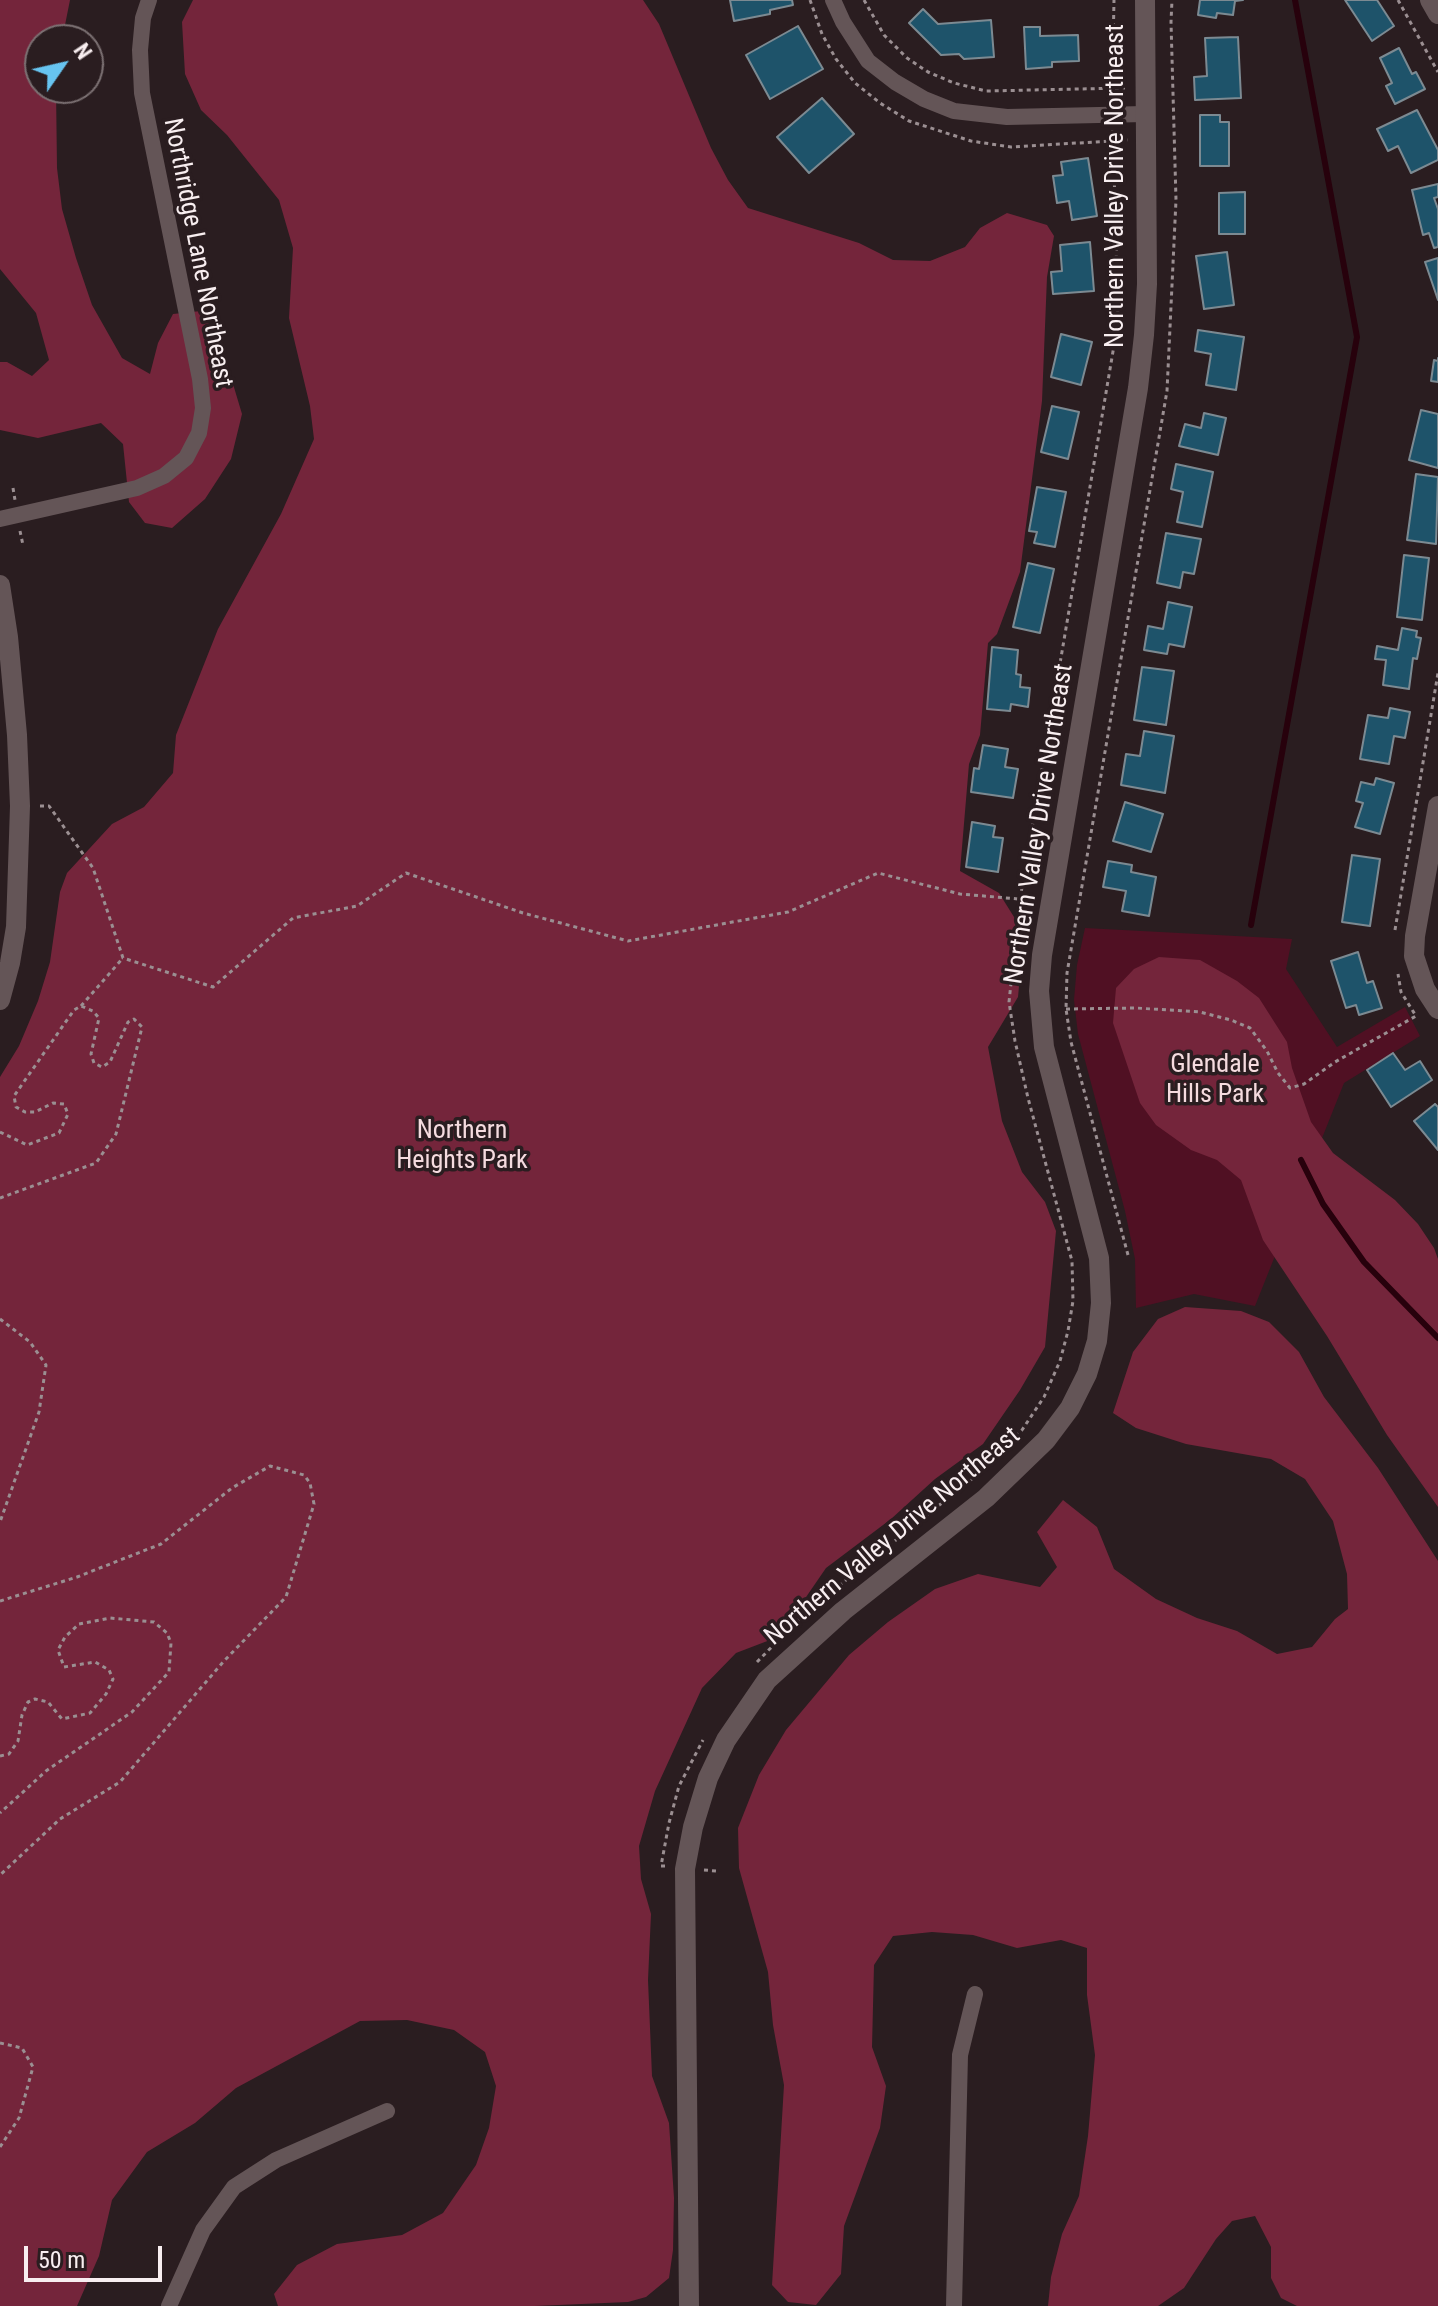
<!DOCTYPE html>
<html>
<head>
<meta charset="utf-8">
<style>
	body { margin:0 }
	#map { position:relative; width:1438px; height:2306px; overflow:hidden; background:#2a1d20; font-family:"Roboto Condensed",sans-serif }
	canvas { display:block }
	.north { position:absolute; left:24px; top:24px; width:80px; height:80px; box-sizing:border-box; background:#2a1d20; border:2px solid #7c7173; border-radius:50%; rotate:56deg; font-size:22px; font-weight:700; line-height:32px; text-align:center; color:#f8eef0 }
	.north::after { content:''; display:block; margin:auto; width:28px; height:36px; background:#67c4f0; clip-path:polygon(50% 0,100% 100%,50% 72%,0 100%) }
	.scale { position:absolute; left:24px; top:2246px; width:138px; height:36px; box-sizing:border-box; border:4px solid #f8eef0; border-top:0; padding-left:10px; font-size:24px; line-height:28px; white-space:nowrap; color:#f8eef0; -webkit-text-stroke:6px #2a1d20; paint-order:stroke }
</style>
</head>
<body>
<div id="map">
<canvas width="1438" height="2306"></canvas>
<div class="north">N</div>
<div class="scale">50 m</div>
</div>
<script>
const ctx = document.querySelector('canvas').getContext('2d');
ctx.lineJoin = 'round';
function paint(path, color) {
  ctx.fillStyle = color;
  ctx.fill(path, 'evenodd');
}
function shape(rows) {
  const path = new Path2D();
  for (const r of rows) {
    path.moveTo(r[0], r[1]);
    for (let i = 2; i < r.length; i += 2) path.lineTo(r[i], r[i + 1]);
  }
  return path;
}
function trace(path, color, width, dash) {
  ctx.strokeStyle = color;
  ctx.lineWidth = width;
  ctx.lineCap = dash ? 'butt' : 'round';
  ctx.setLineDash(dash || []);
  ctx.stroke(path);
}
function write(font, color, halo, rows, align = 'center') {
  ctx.font = font + ' "Roboto Condensed",sans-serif';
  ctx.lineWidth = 7;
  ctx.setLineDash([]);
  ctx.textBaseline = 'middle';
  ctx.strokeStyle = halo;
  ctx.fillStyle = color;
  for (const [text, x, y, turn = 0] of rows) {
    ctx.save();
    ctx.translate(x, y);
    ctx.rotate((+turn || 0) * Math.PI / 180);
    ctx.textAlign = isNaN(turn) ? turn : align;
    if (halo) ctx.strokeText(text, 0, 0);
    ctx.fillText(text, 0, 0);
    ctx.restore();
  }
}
const green = shape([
	[1085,928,1292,939,1286,969,1337,1047,1405,1007,1420,1036,1344,1083,1255,1306,1194,1294,1136,1308,1135,1259,1125,1211,1078,1034,1074,1000,1077,965]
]);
const forest = shape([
	[0,0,70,0,62,40,40,40,40,88,56,88,57,168,62,209,76,258,92,305,122,358,150,374,158,343,173,314,201,311,221,344,242,414,231,459,205,499,172,528,145,523,129,502,123,444,101,423,38,438,0,430,0,362,7,362,32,376,49,360,36,313,0,269],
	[193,0,643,0,659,24,711,148,728,180,748,208,859,243,893,260,930,261,965,247,980,228,1007,213,1047,225,1054,236,1047,277,1042,401,1020,572,997,634,988,643,980,735,969,764,960,871,999,893,1024,933,1018,997,988,1047,1002,1121,1022,1172,1045,1202,1056,1231,1045,1347,1020,1390,983,1444,935,1479,891,1519,826,1568,793,1616,770,1640,736,1653,702,1688,655,1791,639,1846,641,1879,651,1914,648,1980,652,2076,669,2123,674,2198,673,2250,669,2278,646,2297,628,2302,535,2306,278,2306,274,2294,297,2265,337,2244,402,2235,443,2213,476,2165,489,2128,496,2086,485,2052,454,2030,407,2020,360,2021,236,2088,195,2123,147,2152,112,2200,99,2256,77,2306,0,2306,0,1077,19,1046,38,1001,50,962,60,892,67,873,112,824,144,807,173,773,176,735,218,629,281,514,314,439,310,406,289,318,293,248,279,200,227,135,201,110,185,74,182,22],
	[1159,957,1200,960,1237,981,1259,998,1287,1042,1292,1068,1311,1122,1333,1153,1395,1200,1418,1224,1434,1248,1438,1259,1438,1507,1387,1435,1327,1336,1263,1240,1241,1180,1217,1160,1191,1150,1156,1125,1140,1103,1113,1023,1116,988,1134,969],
	[1185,1307,1241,1311,1269,1322,1299,1352,1324,1397,1378,1468,1438,1561,1438,2306,1297,2306,1281,2298,1271,2278,1271,2247,1255,2216,1232,2221,1216,2239,1184,2288,1158,2306,1048,2306,1051,2277,1062,2234,1079,2196,1088,2136,1095,2055,1087,1995,1087,1948,1061,1940,1017,1948,973,1935,932,1932,893,1936,874,1965,872,2047,886,2086,880,2128,844,2226,841,2274,816,2305,788,2302,772,2285,784,2085,773,2025,768,1972,739,1868,738,1828,759,1775,786,1730,849,1655,888,1622,935,1589,978,1574,1040,1587,1057,1567,1037,1532,1063,1500,1097,1527,1114,1569,1156,1599,1197,1618,1237,1631,1277,1654,1312,1647,1335,1619,1348,1609,1347,1574,1333,1521,1305,1479,1271,1459,1186,1444,1136,1428,1113,1413,1133,1352,1158,1319]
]);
const stream = shape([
	[1251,925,1357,337,1295,0],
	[1301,1160,1323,1204,1364,1262,1438,1338]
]);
const building = shape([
	[730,0,792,0,793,5,770,10,770,14,734,21,730,0],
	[1200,0,1243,0,1235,1,1233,15,1217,13,1216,18,1198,15,1200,0],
	[1345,0,1377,0,1394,26,1372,41,1345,0],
	[923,9,938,24,991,20,994,57,964,59,959,54,941,55,909,23,923,9],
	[798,26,823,69,770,99,746,55,798,26],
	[1024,27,1040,27,1040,36,1078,35,1079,61,1052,62,1052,67,1026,69,1024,27],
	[1238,37,1241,98,1195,100,1194,77,1207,76,1205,38,1238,37],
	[1399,48,1412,74,1416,72,1425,89,1395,104,1386,86,1392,83,1380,58,1399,48],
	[822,98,854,134,809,173,777,137,822,98],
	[1417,110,1438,150,1438,160,1411,173,1398,146,1388,151,1377,129,1417,110],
	[1200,115,1220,115,1220,122,1229,122,1229,166,1200,166,1200,115],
	[1088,158,1097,216,1072,220,1069,201,1057,203,1053,176,1063,175,1061,162,1088,158],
	[1438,184,1438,197,1434,198,1438,209,1438,247,1434,248,1429,233,1423,235,1412,190,1438,184],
	[1245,192,1245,234,1219,234,1219,193,1245,192],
	[1090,242,1094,291,1053,294,1051,272,1062,271,1060,245,1090,242],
	[1227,252,1234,305,1204,309,1196,256,1227,252],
	[1438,258,1438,300,1425,262,1438,258],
	[1198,330,1244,337,1236,390,1206,385,1211,354,1195,351,1198,330],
	[1061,334,1092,342,1081,385,1051,377,1061,334],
	[1438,358,1438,382,1431,381,1434,360,1438,361,1438,358],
	[1052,406,1079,412,1068,459,1041,452,1052,406],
	[1421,410,1438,414,1438,468,1409,460,1421,410],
	[1204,413,1226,418,1218,455,1179,446,1185,424,1201,428,1204,413],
	[1176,464,1213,472,1202,527,1177,522,1183,492,1171,489,1176,464],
	[1416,474,1438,477,1436,544,1407,540,1416,474],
	[1037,487,1066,492,1055,547,1034,543,1037,532,1029,531,1037,487],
	[1166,533,1201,539,1194,574,1183,572,1180,588,1157,583,1166,533],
	[1404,555,1429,558,1422,620,1397,617,1404,555],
	[1028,563,1054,569,1040,633,1013,627,1028,563],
	[1168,602,1192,607,1184,647,1169,644,1167,654,1144,650,1148,626,1163,629,1168,602],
	[1402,628,1417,631,1416,637,1421,638,1417,659,1413,658,1409,689,1383,685,1386,660,1375,659,1377,646,1398,650,1402,628],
	[992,647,1018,650,1016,674,1021,675,1020,687,1030,688,1028,707,1011,704,1010,711,987,709,992,647],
	[1142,667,1174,671,1166,725,1134,720,1142,667],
	[1390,708,1410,712,1405,738,1394,736,1389,764,1360,759,1368,715,1388,718,1390,708],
	[1144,731,1174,736,1165,793,1121,785,1126,754,1140,756,1144,731],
	[983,745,1008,749,1005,767,1018,769,1013,798,971,792,974,768,979,769,983,745],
	[1376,778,1394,783,1380,834,1355,827,1363,803,1356,801,1361,782,1374,785,1376,778],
	[1125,802,1163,814,1151,852,1113,841,1125,802],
	[972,822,995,826,993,837,1003,838,998,872,966,867,972,822],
	[1352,855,1380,859,1370,926,1342,922,1352,855],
	[1108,861,1132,865,1131,872,1156,877,1149,916,1122,911,1126,891,1103,887,1108,861],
	[1358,952,1367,983,1373,981,1382,1008,1359,1015,1356,1005,1346,1008,1331,961,1358,952],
	[1393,1053,1405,1070,1420,1061,1432,1080,1391,1107,1367,1070,1393,1053],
	[1435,1104,1438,1107,1438,1150,1414,1121,1435,1104]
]);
const path = shape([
	[810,0,822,34,836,59,855,83,880,103,909,121,971,141,1011,147,1128,140],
	[864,0,884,35,907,58,928,72,954,83,986,91,1125,88],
	[1398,0,1438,72],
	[1112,99,1114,0],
	[13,488,15,500],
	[20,531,23,545],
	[40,806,49,806,93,868,123,958,213,987,293,918,357,906,406,873,523,913,628,941,788,912,878,873,960,894,1019,899],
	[1395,930,1438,673],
	[81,1006,123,958],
	[1066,1009,1136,1008,1200,1012,1231,1020,1250,1028,1267,1051,1278,1073,1290,1088,1304,1084,1335,1062,1416,1016,1401,992,1398,974],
	[0,1132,27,1145,59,1133,68,1114,64,1104,53,1103,35,1112,25,1112,16,1107,14,1096,74,1010,81,1006,93,1011,99,1018,91,1054,94,1063,102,1067,110,1062,128,1022,134,1019,142,1027,116,1134,96,1163,0,1198],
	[1128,1255,1071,1042,1066,1009,1067,973,1167,391,1176,200,1171,22,1172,0],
	[0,1319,30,1342,46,1365,39,1412,0,1522],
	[0,1601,77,1577,161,1544,232,1488,270,1466,304,1475,310,1483,314,1504,286,1597,224,1661,120,1782,60,1819,0,1875],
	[757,1662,805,1613,988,1466,1022,1430,1044,1397,1060,1361,1068,1331,1073,1301,1072,1261,1028,1098,1015,1041,1009,1002,1020,899,1118,322,1113,130],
	[0,1756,9,1754,18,1741,22,1715,28,1702,35,1699,48,1702,62,1719,90,1713,106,1694,113,1679,109,1670,95,1662,64,1667,58,1650,65,1637,79,1624,110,1618,154,1622,167,1633,171,1643,169,1672,132,1712,46,1771,0,1813],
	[665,1866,661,1866,669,1823,679,1786,703,1740],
	[704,1870,716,1871],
	[0,2043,22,2048,33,2067,19,2118,0,2147]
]);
const minor = shape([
	[833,0,843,22,868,61,895,82,924,99,954,111,1007,117,1145,114],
	[0,519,137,488,164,476,186,458,199,433,203,408,200,379,142,93,140,50,143,18,149,0],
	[169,2306,203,2230,234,2187,276,2160,387,2111],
	[954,2306,960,2055,975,1994]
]);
const tertiary = shape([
	[1430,0,1438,14],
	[0,585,8,637,17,735,20,806,16,927,10,963,0,1000],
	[1438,806,1415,936,1414,956,1425,989,1438,1009],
	[689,2306,685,1869,693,1827,708,1778,726,1740,767,1680,843,1611,986,1498,1046,1440,1070,1408,1087,1374,1097,1341,1101,1303,1099,1258,1044,1047,1039,991,1042,955,1138,388,1144,335,1147,284,1145,0]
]);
const streetNames = [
	["Northern Valley Drive Northeast",1116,186,-90],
	["Northridge Lane Northeast",197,253,79],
	["Northern Valley Drive Northeast",1040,824,-81],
	["Northern Valley Drive Northeast",893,1537,-40]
];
const parkNames = [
	["Glendale",1215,1065],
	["Hills Park",1215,1095],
	["Northern",462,1131],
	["Heights Park",462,1161]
];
paint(green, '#501023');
paint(forest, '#74253b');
trace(stream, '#27010c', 6);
paint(building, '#1e536a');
trace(building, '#7c8a92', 2);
trace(path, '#9b8f92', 3, [4, 4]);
trace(minor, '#645557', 16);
trace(tertiary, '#645557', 20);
write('26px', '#f8eef0', '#2a1d20', streetNames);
write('26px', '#f5dbdf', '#2a1d20', parkNames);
</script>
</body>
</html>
